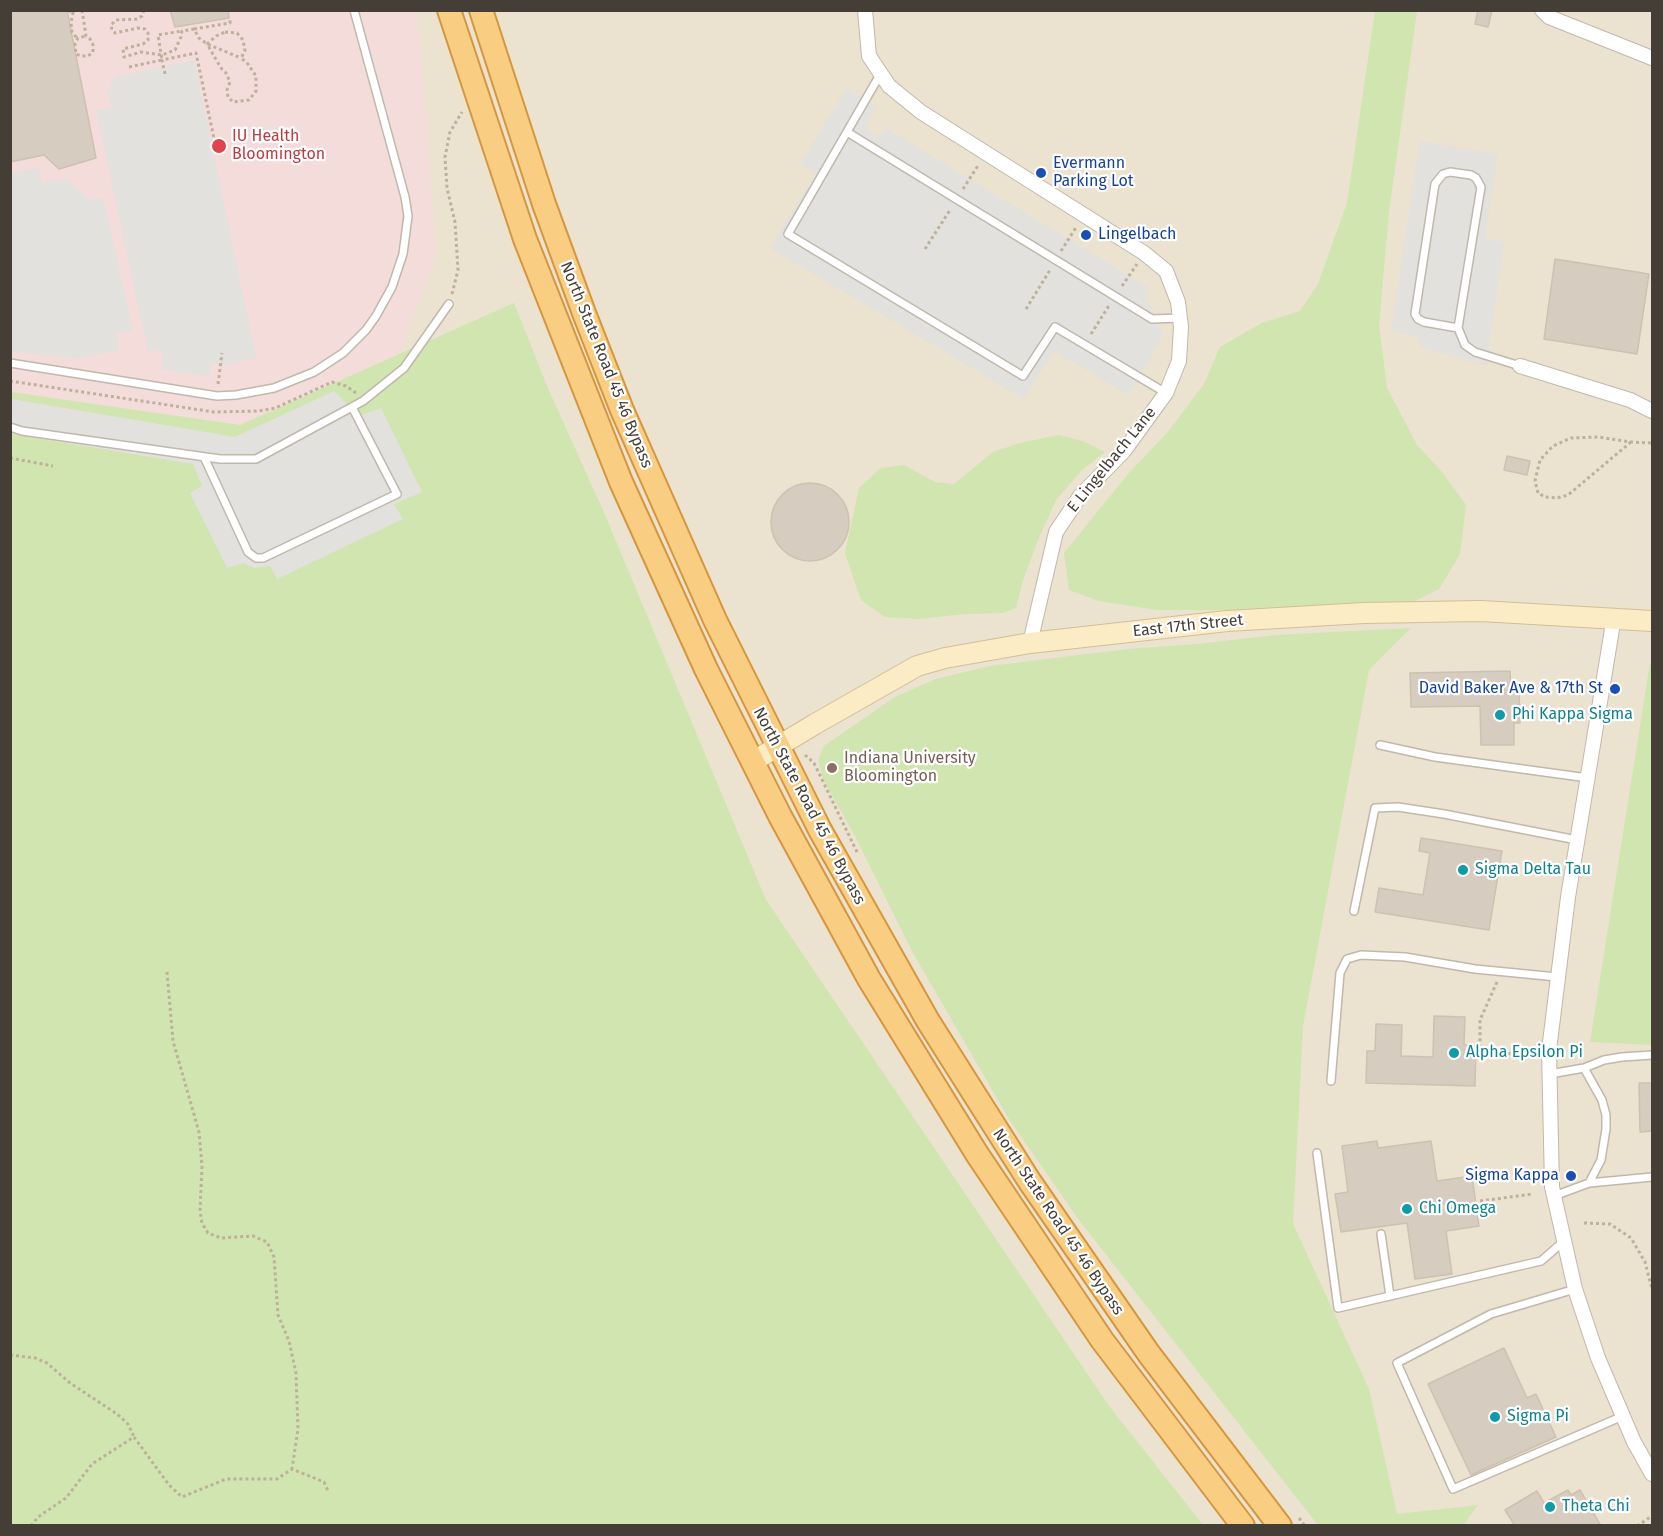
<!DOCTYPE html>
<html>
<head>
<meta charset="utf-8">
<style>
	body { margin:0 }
	#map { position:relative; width:1663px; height:1536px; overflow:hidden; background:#f2eee6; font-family:"Fira Sans",sans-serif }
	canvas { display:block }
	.frame { position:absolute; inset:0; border:12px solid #453e36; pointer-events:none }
</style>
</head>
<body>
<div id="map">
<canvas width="1663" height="1536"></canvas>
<div class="frame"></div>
</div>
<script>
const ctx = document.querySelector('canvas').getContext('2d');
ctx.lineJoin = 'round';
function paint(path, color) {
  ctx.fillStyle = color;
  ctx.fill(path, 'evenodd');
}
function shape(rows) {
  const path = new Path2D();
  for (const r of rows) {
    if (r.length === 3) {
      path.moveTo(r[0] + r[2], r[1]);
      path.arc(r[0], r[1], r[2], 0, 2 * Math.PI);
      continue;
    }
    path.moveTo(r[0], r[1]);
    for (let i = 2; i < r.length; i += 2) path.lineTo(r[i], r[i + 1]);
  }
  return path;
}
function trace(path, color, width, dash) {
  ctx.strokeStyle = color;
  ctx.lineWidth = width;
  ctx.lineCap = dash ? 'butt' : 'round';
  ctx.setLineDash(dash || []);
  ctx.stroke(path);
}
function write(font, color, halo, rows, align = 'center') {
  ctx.font = font + ' "Fira Sans",sans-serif';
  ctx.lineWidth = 4.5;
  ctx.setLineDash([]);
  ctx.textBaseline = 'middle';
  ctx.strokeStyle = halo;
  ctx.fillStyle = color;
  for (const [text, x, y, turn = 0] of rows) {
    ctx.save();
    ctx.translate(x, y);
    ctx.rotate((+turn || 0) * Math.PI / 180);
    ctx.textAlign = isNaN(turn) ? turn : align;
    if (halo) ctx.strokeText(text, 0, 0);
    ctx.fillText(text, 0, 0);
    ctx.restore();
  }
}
const education = shape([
	[11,11,1652,11,1652,1525,11,1525]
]);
const medical = shape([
	[11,11,414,11,420,37,436,255,400,353,240,425,11,392]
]);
const green = shape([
	[1375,11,1417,11,1389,212,1379,325,1387,388,1417,445,1441,471,1466,505,1460,554,1439,589,1407,605,1247,610,1157,610,1099,601,1069,590,1064,553,1129,473,1168,432,1204,384,1220,347,1262,323,1300,311,1318,284,1347,203],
	[514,303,547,386,605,515,766,900,1109,1406,1203,1525,11,1526,11,392,240,425],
	[1059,435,1085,442,1105,452,1082,470,1056,500,1040,535,1023,580,1016,608,1003,613,964,614,919,619,885,617,861,600,845,553,859,488,881,468,904,465,935,482,954,484,993,452,1020,443],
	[1411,628,1369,670,1303,1026,1293,1224,1369,1389,1397,1514,1478,1505,1463,1525,1318,1525,1079,1220,1009,1119,912,951,855,836,824,781,818,760,824,746,895,697,936,679,990,666,1128,649,1197,644,1276,635],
	[1650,663,1652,664,1652,1045,1590,1042]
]);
const parking = shape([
	[194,60,256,358,225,365,212,363,209,376,161,369,163,353,160,350,148,352,96,110,111,108,108,94,110,84,116,77],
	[847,88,877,107,866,123,870,133,880,136,886,128,1149,288,1146,298,1163,335,1129,395,1054,351,1024,399,770,248,815,174,800,164],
	[1420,141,1498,154,1485,238,1504,242,1486,366,1421,347,1417,337,1391,330],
	[39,168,42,183,68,179,89,200,103,198,133,331,115,333,119,350,77,358,11,352,11,173],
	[334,391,359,416,381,408,422,492,394,504,403,519,277,579,270,566,254,568,244,563,227,568,190,493,202,486,193,464,11,434,12,399,235,437]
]);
const building = shape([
	[10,10,67,10,96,158,59,169,44,155,10,162,10,10],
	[170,10,228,10,229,18,175,27,170,10],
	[1478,10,1492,10,1488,27,1475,24,1478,10],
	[1555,259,1649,274,1637,354,1544,339,1555,259],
	[1507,456,1530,461,1527,475,1504,470,1507,456],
	[810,522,39],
	[1510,671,1511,689,1519,689,1520,723,1514,723,1514,745,1481,745,1480,706,1411,707,1410,673,1510,671],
	[1421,838,1502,851,1489,930,1375,912,1379,888,1423,895,1430,853,1419,851,1421,838],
	[1434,1016,1465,1017,1464,1045,1476,1045,1475,1086,1366,1083,1367,1051,1375,1051,1376,1024,1402,1025,1401,1056,1433,1057,1434,1016],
	[1639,1083,1653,1083,1653,1131,1640,1132,1639,1083],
	[1377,1141,1378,1148,1431,1141,1437,1181,1472,1176,1479,1226,1446,1231,1452,1274,1415,1279,1407,1223,1341,1232,1335,1194,1348,1192,1342,1146,1377,1141],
	[1504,1348,1527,1398,1536,1394,1556,1437,1471,1475,1428,1384,1504,1348],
	[1568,1490,1571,1495,1580,1490,1601,1526,1515,1526,1505,1510,1537,1491,1544,1503,1568,1490]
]);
const path = shape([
	[69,10,71,13,76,10],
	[82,10,86,36,90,39,93,45,93,52,88,56,81,56,76,54,75,44,78,38,86,36],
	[144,10,142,16,137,19,116,20,111,25,112,30,115,33,138,28,145,29,148,33,148,40,143,44,123,49,124,57,141,52,162,55,175,50,181,37,182,31,194,29,199,38,207,44,241,58],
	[73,12,71,23,72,32,77,38],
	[194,29,230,23,230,18],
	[225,32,237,33,243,40,245,51,241,58,248,64,256,76,256,91,249,100,233,102,228,97,227,90,230,82,226,73,221,68,207,44,216,36,225,32],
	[129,67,162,60,158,35,182,31],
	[165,74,162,60,196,53,216,148],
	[963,189,979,164],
	[925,249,950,210],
	[1061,251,1077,226],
	[1122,286,1137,264],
	[452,294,458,270,455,222,447,188,445,157,450,132,462,112],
	[1026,309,1050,270],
	[1091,334,1110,304],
	[10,381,214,412,259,411,275,408,332,382,346,386,356,393],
	[218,384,222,353],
	[1631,442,1568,495,1557,498,1545,497,1538,493,1535,481,1540,460,1553,446,1571,438,1598,437,1631,442,1652,443],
	[10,458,53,466],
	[805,755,814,763,857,852],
	[167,972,173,1041,199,1132,202,1166,200,1211,202,1223,208,1233,221,1238,253,1236,267,1242,274,1257,278,1315,289,1341,296,1373,298,1429,292,1469],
	[1497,982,1480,1020,1480,1053,1520,1054],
	[1480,1201,1533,1194],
	[1584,1223,1610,1224,1631,1238,1645,1262,1652,1289],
	[10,1355,35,1358,47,1363,70,1383,117,1414,128,1424,134,1437],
	[1299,1518,1305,1526],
	[31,1526,38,1517,66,1498,92,1464,134,1437,169,1485,182,1497,226,1479,277,1479,292,1469,324,1482,329,1493],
	[1637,1526,1652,1516]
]);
const service = shape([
	[881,73,788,234,1023,376,1055,327,1166,393],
	[847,132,1152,319,1180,318],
	[1458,328,1424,322,1418,319,1415,314,1435,184,1443,174,1450,172,1471,175,1476,178,1481,187,1458,328,1465,345,1475,352,1520,366],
	[10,363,217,396,236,395,274,388,314,372,343,353,366,330,376,316,392,287,403,254,408,216,405,197,354,10],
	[10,427,22,431,220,459,256,459,363,401,404,368,449,304],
	[204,457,248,552,256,558,263,558,397,494,352,407],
	[1380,745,1435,757,1588,778],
	[1354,911,1375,808,1398,807,1444,814,1577,840],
	[1584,1068,1602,1100,1606,1115,1606,1129,1601,1160,1589,1183],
	[1550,1074,1584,1068,1604,1060,1622,1057,1652,1055],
	[1331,1081,1340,973,1347,959,1361,955,1405,957,1475,969,1557,977],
	[1317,1153,1338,1308,1541,1261,1563,1242],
	[1554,1196,1589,1183,1652,1177],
	[1381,1234,1390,1296],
	[1575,1289,1491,1314,1397,1363,1453,1489,1623,1416]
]);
const minor = shape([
	[865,10,869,56,889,86,921,112,1144,253,1166,271,1178,302,1181,327,1179,361,1166,393,1124,451,1080,496,1056,532,1030,643],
	[1542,10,1549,17,1652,58],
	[1520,366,1630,400,1652,411],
	[1614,617,1568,897,1549,1050,1552,1187,1575,1289,1598,1358,1634,1442,1652,1474]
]);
const secondary = shape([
	[752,762,815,724,917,666,945,658,1030,643,1227,621,1364,613,1481,611,1652,621]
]);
const trunk = shape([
	[449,10,525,239,621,482,706,669,780,816,869,979,977,1154,1102,1340,1243,1526],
	[481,10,544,204,584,313,622,410,715,620,820,830,928,1021,1030,1182,1149,1354,1280,1526]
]);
const markers = [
	[219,146,8,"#e0444e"],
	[1041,173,6,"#1a4fb4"],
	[1086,235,6,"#1a4fb4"],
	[1615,689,6,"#1a4fb4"],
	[1500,715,6,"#0f9aa8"],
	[832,768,6,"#8d6e63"],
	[1463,870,6,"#0f9aa8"],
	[1454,1053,6,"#0f9aa8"],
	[1571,1176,6,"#1a4fb4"],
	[1407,1209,6,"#0f9aa8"],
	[1495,1417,6,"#0f9aa8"],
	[1550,1507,6,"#0f9aa8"]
];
const healthNames = [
	["IU Health",232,137],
	["Bloomington",232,155]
];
const transitNames = [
	["Evermann",1053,164],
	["Parking Lot",1053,182],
	["Lingelbach",1098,235],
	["David Baker Ave & 17th St",1603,689,"right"],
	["Sigma Kappa",1559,1176,"right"]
];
const streetNames = [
	["North State Road 45 46 Bypass",606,365,68],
	["E Lingelbach Lane",1112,460,-51],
	["East 17th Street",1188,626,-6],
	["North State Road 45 46 Bypass",809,806,62],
	["North State Road 45 46 Bypass",1058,1222,56]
];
const cultureNames = [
	["Phi Kappa Sigma",1512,715],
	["Sigma Delta Tau",1475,870],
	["Alpha Epsilon Pi",1466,1053],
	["Chi Omega",1419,1209],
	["Sigma Pi",1507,1417],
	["Theta Chi",1562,1507]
];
const educationNames = [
	["Indiana University",844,759],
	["Bloomington",844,777]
];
paint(education, '#ebe2d0');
paint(medical, '#f3dcda');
paint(green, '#d0e5b0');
paint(parking, '#e3e1de');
paint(building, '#d6ccbf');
trace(building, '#cec1b0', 1.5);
trace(service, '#c0b8ac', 10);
trace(minor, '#c0b8ac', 16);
trace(secondary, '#d1bf98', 22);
trace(trunk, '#d7963c', 26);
trace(path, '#bfb09b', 3, [3, 3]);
trace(service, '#fff', 7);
trace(minor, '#fff', 14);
trace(secondary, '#fcecc6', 20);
trace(trunk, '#f9ce82', 22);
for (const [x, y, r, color] of markers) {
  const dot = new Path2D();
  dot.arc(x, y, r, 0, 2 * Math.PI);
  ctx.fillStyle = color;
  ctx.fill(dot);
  trace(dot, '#fff', 2);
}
write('16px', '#be3a42', '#fff', healthNames, 'left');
write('16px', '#164399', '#fff', transitNames, 'left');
write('16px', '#453e36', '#fff', streetNames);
write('16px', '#0d838f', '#fff', cultureNames, 'left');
write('16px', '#785e54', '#fff', educationNames, 'left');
</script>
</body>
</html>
